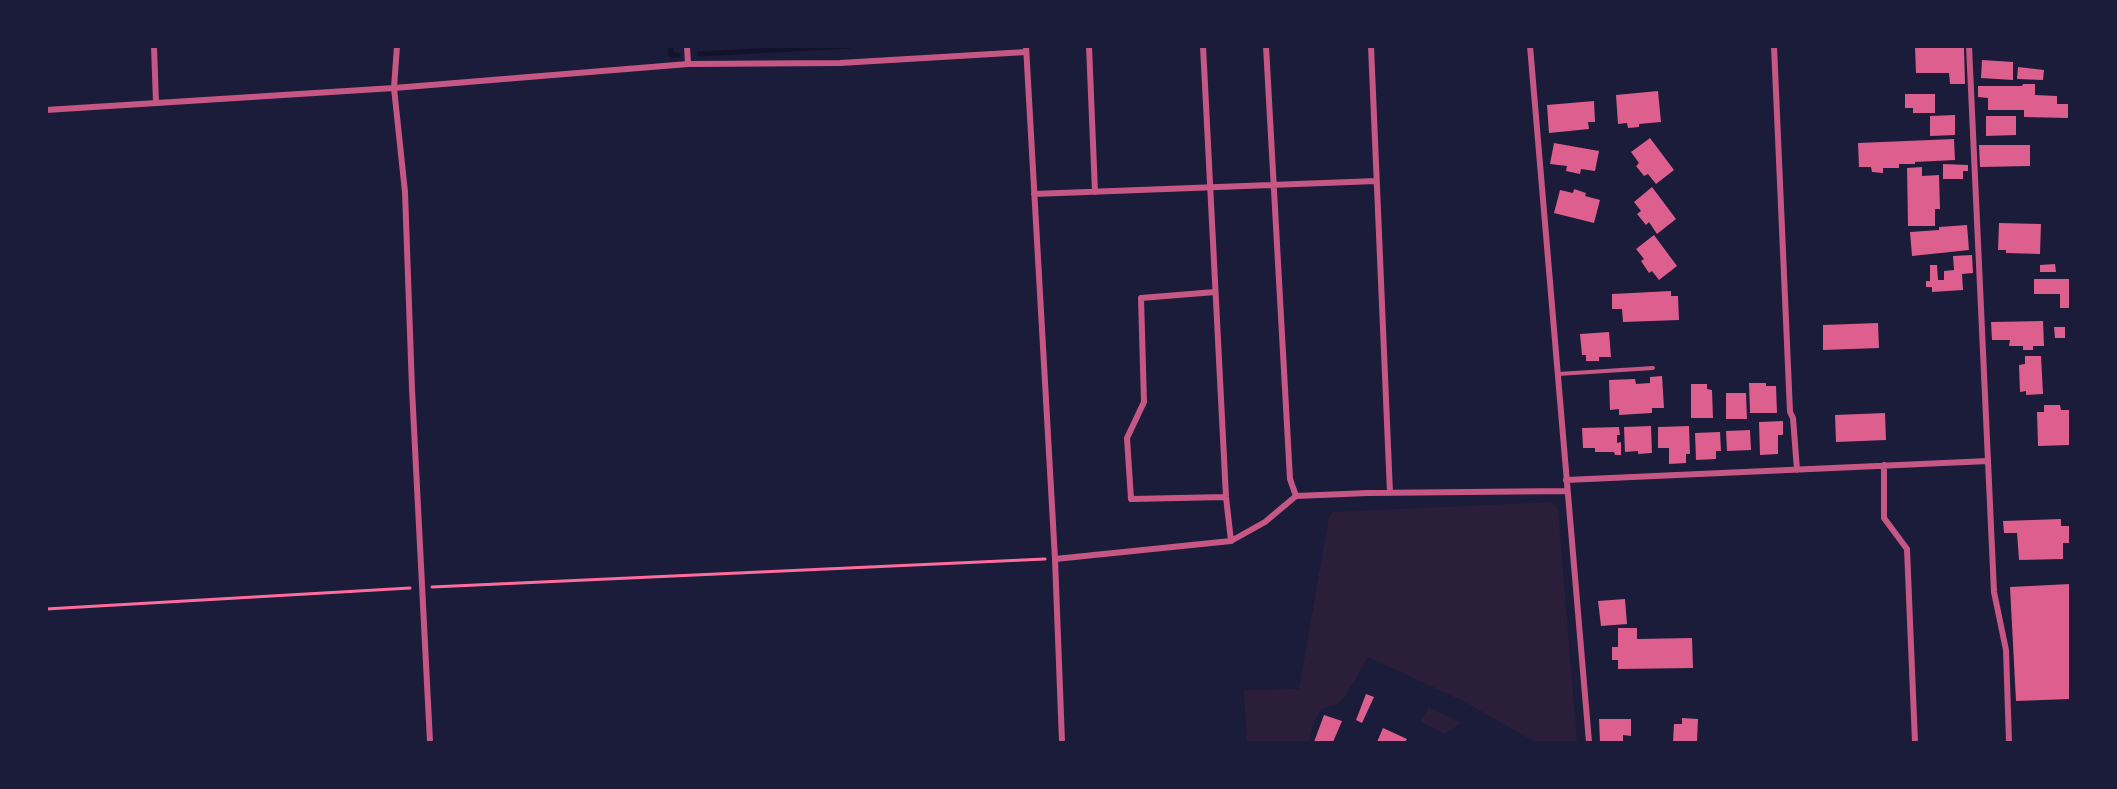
<!DOCTYPE html>
<html>
<head>
<meta charset="utf-8">
<style>
	body { margin:0 }
	#map { position:relative; width:2117px; height:789px; overflow:hidden; background:#1b1b3a; font-family:"Open Sans",sans-serif }
	canvas { display:block }
	.frame { position:absolute; inset:0; border:48px solid #1b1b3a; pointer-events:none }
</style>
</head>
<body>
<div id="map">
<canvas width="2117" height="789"></canvas>
<div class="frame"></div>
</div>
<script>
const ctx = document.querySelector('canvas').getContext('2d');
ctx.lineJoin = 'round';
function paint(path, color) {
  ctx.fillStyle = color;
  ctx.fill(path, 'evenodd');
}
function shape(rows) {
  const path = new Path2D();
  for (const r of rows) {
    path.moveTo(r[0], r[1]);
    for (let i = 2; i < r.length; i += 2) path.lineTo(r[i], r[i + 1]);
  }
  return path;
}
function trace(path, color, width, dash) {
  ctx.strokeStyle = color;
  ctx.lineWidth = width;
  ctx.lineCap = dash ? 'butt' : 'round';
  ctx.setLineDash(dash || []);
  ctx.stroke(path);
}
const green = shape([
	[1551,502,1558,509,1577,742,1535,742,1465,702,1368,657,1346,695,1337,704,1320,710,1312,726,1309,742,1247,742,1244,690,1299,689,1329,516,1333,512],
	[1429,707,1462,723,1444,734,1421,721]
]);
const stream = shape([
	[671,46,671,55,678,55],
	[699,54,849,46]
]);
const building = shape([
	[1915,47,1964,47,1965,84,1950,84,1949,73,1916,73],
	[1982,60,2013,62,2013,80,1981,78],
	[2018,67,2044,70,2043,80,2017,79],
	[2023,84,2035,84,2035,95,2057,96,2057,104,2068,104,2068,118,2024,117,2024,110,1988,110,1988,98,1978,97,1978,86,2022,86],
	[1658,91,1661,122,1639,124,1639,127,1628,128,1627,123,1618,124,1616,95],
	[1905,94,1935,94,1935,113,1913,113,1913,108,1905,108],
	[1594,101,1595,122,1588,122,1589,129,1549,133,1547,105],
	[1955,115,1955,135,1930,136,1930,116],
	[1986,116,2016,116,2016,135,1986,136],
	[1650,138,1674,170,1656,184,1648,174,1644,176,1636,166,1639,163,1631,152],
	[1954,139,1955,160,1915,162,1915,164,1899,164,1899,168,1883,168,1883,173,1872,172,1871,167,1859,167,1858,143],
	[1554,143,1599,151,1595,171,1581,169,1580,174,1566,171,1567,166,1550,164],
	[1979,145,2030,145,2030,166,1980,167],
	[1943,164,1968,165,1968,171,1963,171,1963,179,1943,179],
	[1922,167,1922,176,1939,175,1940,209,1935,209,1935,226,1908,226,1907,168],
	[1652,187,1676,219,1657,234,1649,222,1646,225,1637,214,1641,211,1634,202],
	[1574,189,1586,193,1585,196,1600,200,1594,223,1554,213,1560,190,1573,193],
	[1999,223,2041,224,2040,254,2006,253,2006,250,1998,250],
	[1967,225,1969,250,1912,256,1910,232,1939,230,1939,227],
	[1654,235,1677,266,1659,280,1652,271,1649,273,1641,261,1644,259,1636,249],
	[1972,255,1973,273,1962,274,1963,290,1932,292,1932,287,1926,287,1926,281,1930,281,1930,265,1937,265,1938,280,1944,280,1944,271,1954,270,1953,256],
	[2055,264,2056,272,2040,272,2040,265],
	[2034,279,2070,279,2070,308,2060,308,2060,294,2034,294],
	[1671,291,1671,296,1678,296,1679,320,1623,322,1622,309,1612,309,1612,294],
	[2043,321,2044,346,2033,346,2033,350,2023,350,2023,346,2009,346,2010,340,1992,340,1991,322],
	[1878,323,1879,348,1823,350,1823,325],
	[2054,327,2065,327,2065,338,2055,338],
	[1609,332,1611,357,1599,357,1599,361,1586,361,1586,355,1582,355,1580,334],
	[2025,356,2041,356,2043,394,2026,395,2026,391,2020,392,2019,365,2025,364],
	[1662,376,1664,408,1652,408,1652,413,1619,415,1619,409,1610,410,1609,380,1635,379,1636,384,1650,383,1650,377],
	[1749,383,1766,383,1766,386,1776,386,1777,413,1750,413],
	[1691,384,1707,384,1707,389,1712,390,1713,418,1691,418],
	[1726,393,1746,393,1747,419,1726,419],
	[2044,405,2060,405,2061,410,2070,410,2070,445,2038,446,2037,412,2044,412],
	[1885,413,1886,440,1836,442,1835,415],
	[1783,421,1783,435,1778,435,1778,454,1760,455,1759,422],
	[1651,426,1652,453,1638,454,1638,451,1625,452,1624,427],
	[1689,426,1690,454,1686,454,1686,463,1669,464,1669,448,1658,448,1658,427],
	[1619,427,1620,435,1617,435,1617,443,1621,442,1621,455,1615,455,1614,452,1595,452,1595,448,1583,448,1582,428],
	[1750,430,1751,450,1727,451,1726,431],
	[1720,432,1721,451,1716,451,1716,459,1696,460,1695,433],
	[2061,519,2061,526,2070,526,2070,543,2063,543,2063,559,2019,560,2017,533,2004,533,2003,521],
	[2070,584,2070,699,2016,701,2010,587],
	[1625,599,1627,624,1601,626,1598,601],
	[1618,628,1637,628,1637,639,1692,638,1693,668,1618,669,1618,660,1612,660,1612,647,1618,647],
	[1366,694,1374,697,1362,723,1356,720],
	[1324,715,1342,721,1333,742,1314,742],
	[1682,718,1698,719,1697,742,1673,742,1674,724,1682,724],
	[1599,719,1631,719,1631,736,1623,735,1623,742,1600,742],
	[1383,728,1407,739,1405,742,1377,742]
]);
const path = shape([
	[432,587,1045,559],
	[46,609,410,588]
]);
const service = shape([
	[1558,374,1653,368]
]);
const minor = shape([
	[154,46,156,103],
	[397,46,394,88,405,192,412,389,430,742],
	[687,46,688,64],
	[1026,46,1055,559,1062,742],
	[1089,46,1095,192],
	[1203,46,1226,497,1231,541],
	[1266,46,1290,479,1296,496],
	[1371,46,1390,493],
	[1530,46,1589,742],
	[1774,46,1790,412,1793,418,1797,470],
	[1969,46,1994,592,2006,650,2009,742],
	[46,110,394,88,688,64,840,63,1026,52],
	[1034,194,1376,181],
	[1215,292,1141,298,1144,402,1127,438,1131,499,1226,497],
	[1884,465,1884,518,1907,549,1915,742],
	[1566,480,1988,461],
	[1055,559,1231,541,1265,522,1296,496,1368,493,1567,491]
]);
paint(green, '#2a1e3b');
trace(stream, '#12122b', 5);
paint(building, '#dd5f8e');
trace(path, '#ff6b9d', 3);
trace(service, '#c65784', 4);
trace(minor, '#c65784', 6);
</script>
</body>
</html>
